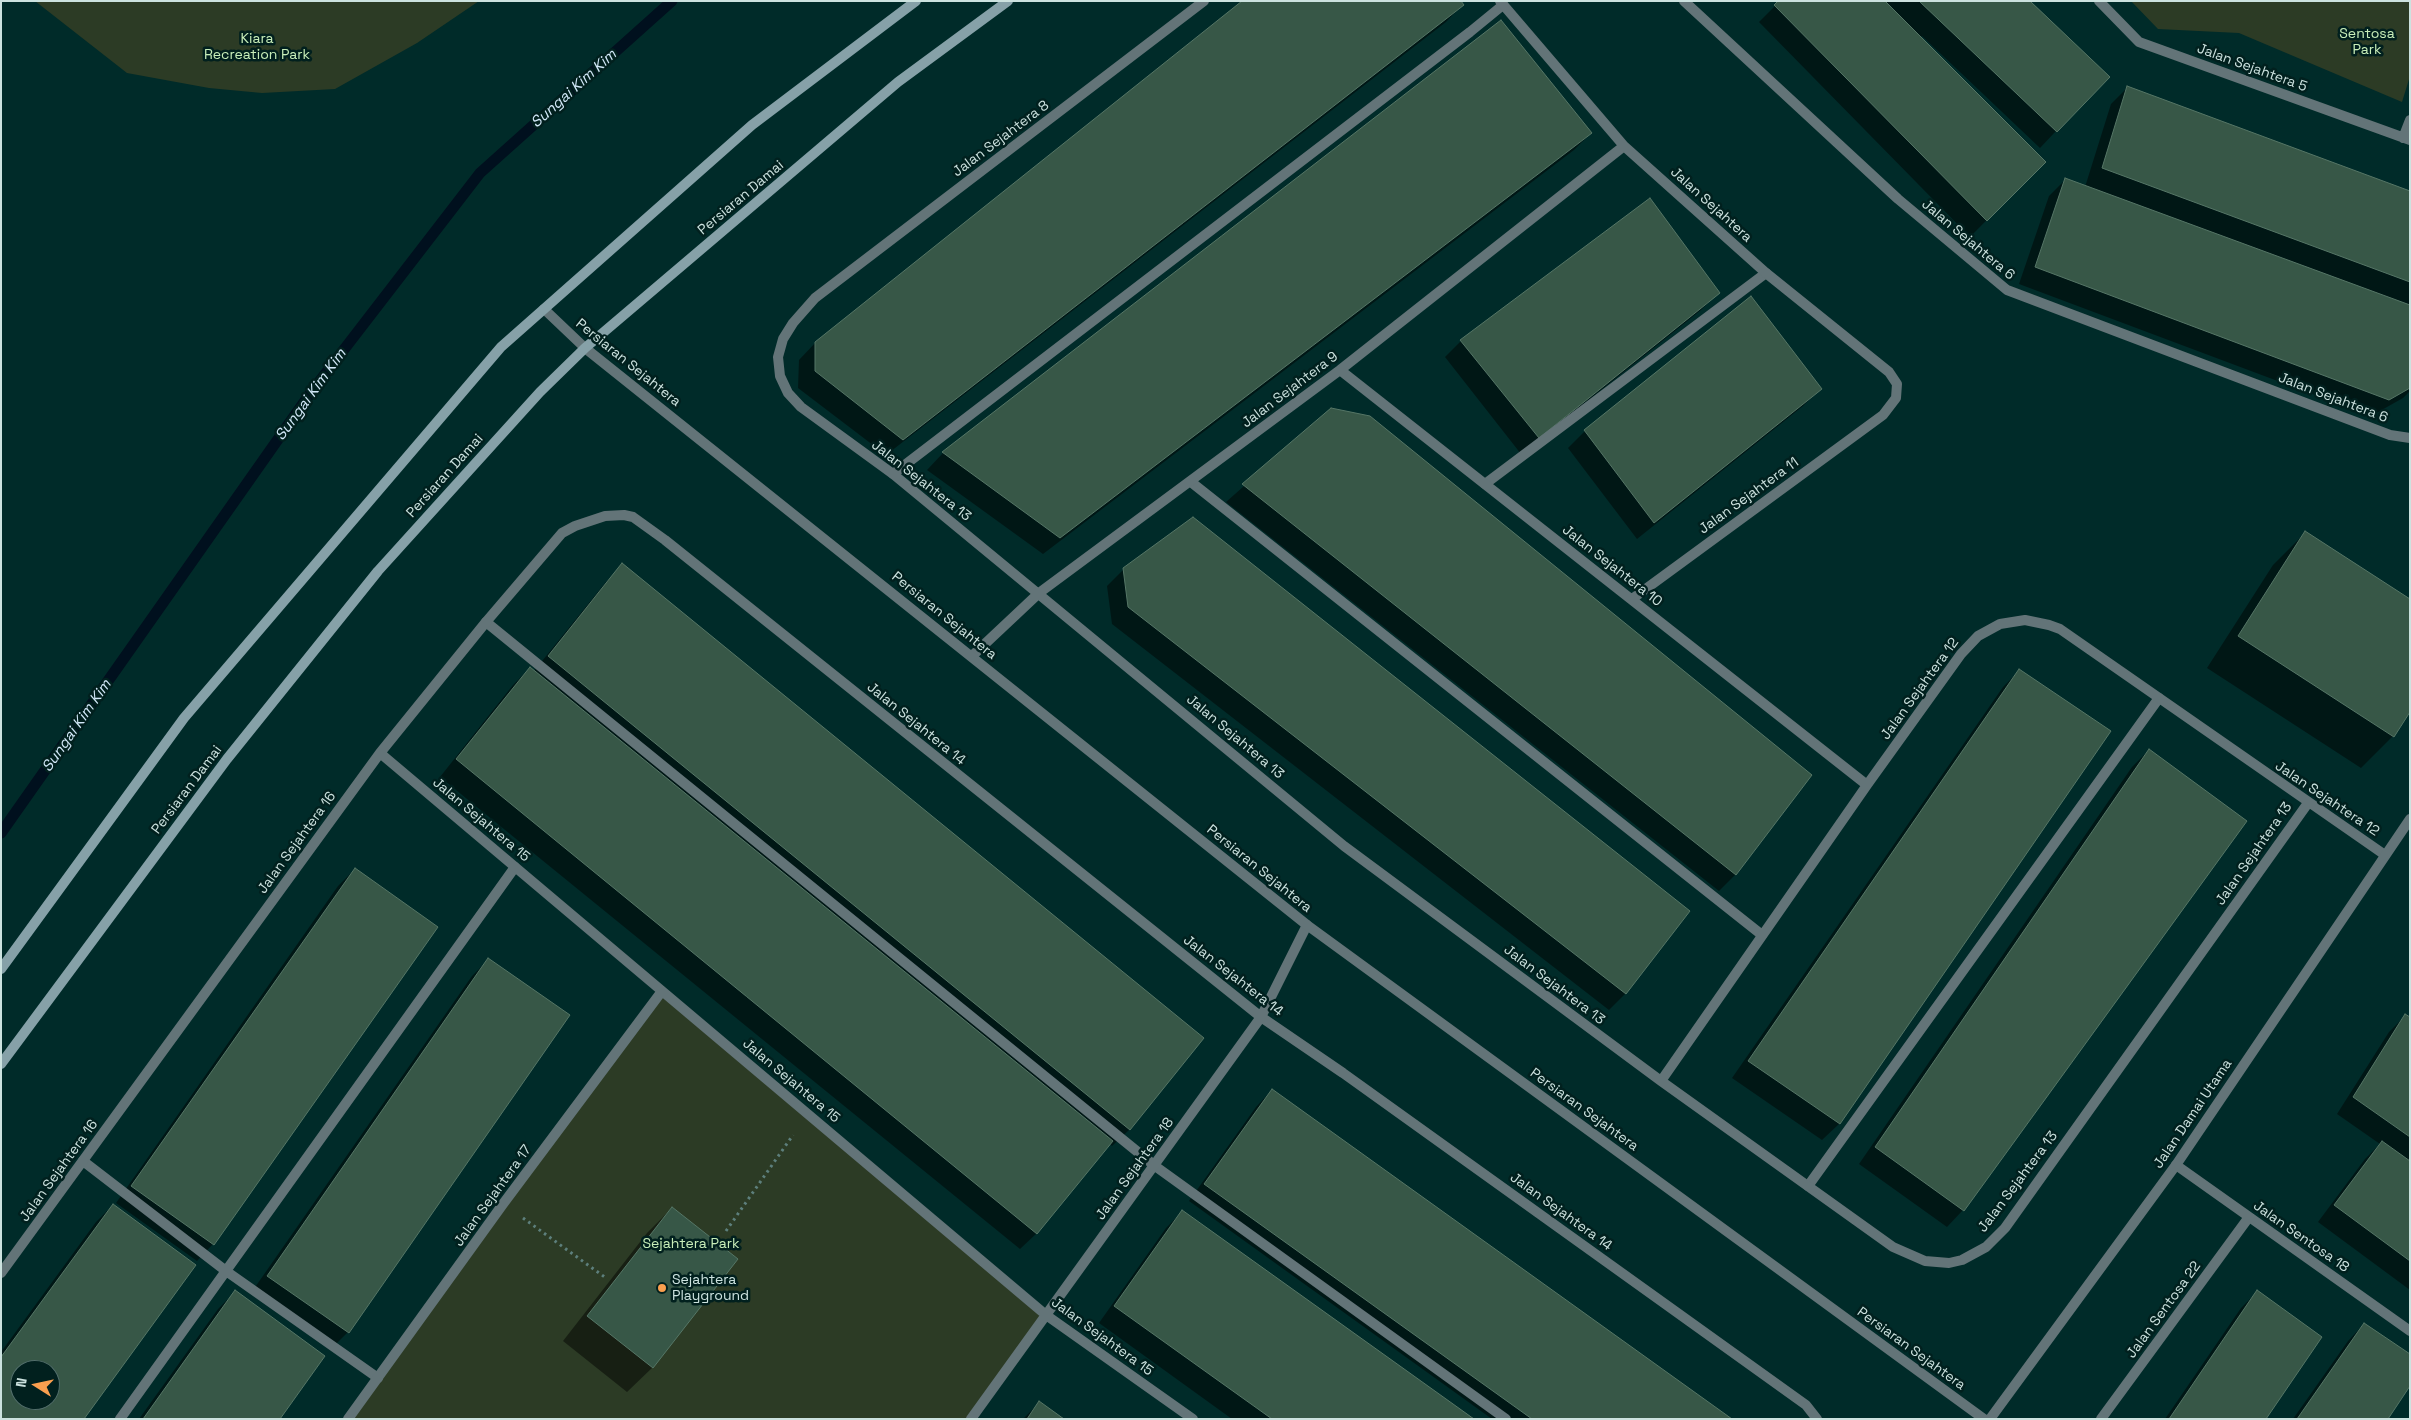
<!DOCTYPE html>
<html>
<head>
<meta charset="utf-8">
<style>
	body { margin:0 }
	#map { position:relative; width:2411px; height:1420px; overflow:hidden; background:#002b29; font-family:"Space Grotesk",sans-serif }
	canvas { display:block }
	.frame { position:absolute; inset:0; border:2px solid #cce2df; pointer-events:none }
	.north { position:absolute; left:10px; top:1360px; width:50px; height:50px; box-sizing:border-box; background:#01201e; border:1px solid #526e6b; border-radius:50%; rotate:280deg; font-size:14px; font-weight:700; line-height:20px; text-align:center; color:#cce2df }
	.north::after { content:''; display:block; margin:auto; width:18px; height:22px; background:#fa9f4f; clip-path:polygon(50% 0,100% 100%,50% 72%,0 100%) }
</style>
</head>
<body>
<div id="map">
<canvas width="2411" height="1420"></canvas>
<div class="frame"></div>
<div class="north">N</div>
</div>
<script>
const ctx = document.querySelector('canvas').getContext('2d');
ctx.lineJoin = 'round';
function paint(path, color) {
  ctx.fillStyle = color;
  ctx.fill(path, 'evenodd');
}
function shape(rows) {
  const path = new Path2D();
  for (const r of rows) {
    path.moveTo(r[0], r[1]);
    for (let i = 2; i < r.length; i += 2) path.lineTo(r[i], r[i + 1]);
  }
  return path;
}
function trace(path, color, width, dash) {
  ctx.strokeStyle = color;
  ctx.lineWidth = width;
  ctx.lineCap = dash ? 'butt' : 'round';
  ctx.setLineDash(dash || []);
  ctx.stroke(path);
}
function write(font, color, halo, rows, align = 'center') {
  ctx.font = font + ' "Space Grotesk",sans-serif';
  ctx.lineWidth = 5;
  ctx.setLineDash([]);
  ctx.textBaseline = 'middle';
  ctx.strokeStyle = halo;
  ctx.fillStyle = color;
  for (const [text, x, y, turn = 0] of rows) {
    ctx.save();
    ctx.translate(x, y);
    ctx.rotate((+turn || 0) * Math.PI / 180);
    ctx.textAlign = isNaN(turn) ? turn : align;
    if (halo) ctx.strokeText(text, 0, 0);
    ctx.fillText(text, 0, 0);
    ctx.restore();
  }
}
const green = shape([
	[35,1,479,1,417,43,335,89,262,93,209,88,127,73],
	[2131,1,2410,1,2410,76,2402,102,2239,33,2158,29],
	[662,991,1046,1315,971,1419,348,1419]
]);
const shadow = shape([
	[1780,1,2028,1,2056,131,2040,148,1922,36,1920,38,2044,162,1970,237,1759,22],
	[1462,5,1446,22,886,455,798,388,799,360,816,342],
	[1500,22,1591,133,1574,150,1043,554,927,470,943,453],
	[2128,87,2410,192,2410,391,2403,398,2371,416,2019,284,2049,196,2066,179,2085,187,2111,104],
	[1718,293,1701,310,1521,454,1445,357,1461,341],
	[1751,298,1820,389,1803,406,1637,539,1568,448,1585,431],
	[1331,409,1810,775,1735,875,1719,891,1226,502],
	[2305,533,2393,736,2361,768,2207,668,2273,565],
	[623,565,1203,1038,1129,1130,1112,1146,1109,1143,1037,1233,1020,1249,440,777,513,685,530,668,534,671,606,582],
	[1124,569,1626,993,1609,1010,1112,624,1107,586],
	[2020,670,2109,731,1839,1124,1822,1140,1732,1078,2003,687],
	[2149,750,1963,1210,1947,1227,1859,1164,2132,767],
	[355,869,213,1244,197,1261,116,1203,338,886],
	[488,960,568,1016,348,1332,331,1349,251,1293,472,976],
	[2405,1016,2410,1019,2410,1290,2318,1222,2365,1159,2380,1144,2337,1114,2389,1032],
	[1272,1090,1730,1419,1492,1419,1189,1201,1256,1107],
	[113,1205,83,1419,1,1419,1,1352,96,1222],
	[20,1370,50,1370,50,1400,20,1400],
	[672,1208,736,1260,652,1368,627,1392,563,1341,647,1233],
	[1183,1211,1471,1419,1232,1419,1099,1323,1166,1228],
	[235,1292,279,1419,139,1419,218,1309],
	[2257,1292,2264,1419,2165,1419,2241,1308],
	[2364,1324,2386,1419,2293,1419,2348,1341],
	[1039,1403,1061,1419,1023,1419]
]);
const stream = shape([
	[1,833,312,391,480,173,672,1]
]);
const building = shape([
	[1242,1,1461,1,1464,5,903,440,815,371,815,342,1242,1],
	[1778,1,1885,1,2046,162,1987,221,1774,5,1778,1],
	[1919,1,2030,1,2110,77,2057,132,1919,1],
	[1501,20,1592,133,1060,538,942,452,1501,20],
	[2127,86,2410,191,2410,282,2102,168,2127,86],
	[2065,178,2410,305,2410,388,2389,400,2035,267,2065,178],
	[1650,198,1720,293,1539,438,1460,340,1650,198],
	[1751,296,1822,389,1654,523,1584,430,1751,296],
	[1331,408,1370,416,1812,775,1736,875,1242,484,1331,408],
	[1193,517,1690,911,1626,994,1128,607,1123,568,1193,517],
	[2305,531,2410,599,2410,712,2394,737,2238,636,2305,531],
	[622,563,1204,1038,1130,1130,548,656,622,563],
	[530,667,1113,1141,1037,1234,456,759,530,667],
	[2019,669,2111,731,1840,1124,1748,1061,2019,669],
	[2149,749,2247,821,1964,1211,1875,1147,2149,749],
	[355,868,438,927,214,1245,131,1186,355,868],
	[488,958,570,1015,349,1333,267,1276,488,958],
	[2405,1014,2410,1017,2410,1137,2353,1097,2405,1014],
	[1272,1089,1732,1419,1532,1419,1204,1184,1272,1089],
	[2382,1141,2410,1161,2410,1261,2334,1205,2382,1141],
	[113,1204,196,1265,84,1419,1,1419,1,1357,113,1204],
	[20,1370,50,1370,50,1400,20,1400,20,1370],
	[672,1207,738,1259,653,1368,587,1316,672,1207],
	[1182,1210,1474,1419,1272,1419,1114,1306,1182,1210],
	[235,1290,325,1356,280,1419,143,1419,235,1290],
	[2257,1290,2322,1337,2266,1419,2169,1419,2257,1290],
	[2364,1323,2410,1354,2410,1386,2388,1419,2297,1419,2364,1323],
	[1039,1401,1064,1419,1027,1419,1039,1401]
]);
const path = shape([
	[523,1218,606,1278],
	[726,1231,793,1135]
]);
const service = shape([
	[893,474,1470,32,1503,5],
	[1191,482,1762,935],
	[1485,484,1766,273],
	[486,622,1155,1166,1506,1419],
	[83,1161,226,1271,378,1378],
	[1808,1186,2159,698],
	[120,1419,515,867]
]);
const minor = shape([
	[1204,1,815,298,793,323,783,339,778,357,780,376,788,393,801,407,893,474,1344,846,1661,1081,1893,1247,1925,1261,1949,1263,1962,1260,1986,1247,2005,1228,2308,803],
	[1500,1,1624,146,1766,273,1889,372,1897,384,1896,398,1883,415,1632,599],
	[1684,1,1898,199,2007,290,2390,435,2410,438],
	[2099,1,2139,42,2410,140],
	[2403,138,2410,120],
	[1340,370,1867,785],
	[972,656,1039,593,1340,370,1624,146],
	[380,753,1046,1315,1193,1419],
	[1661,1081,1867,785,1961,654,1978,636,2000,624,2025,620,2049,625,2060,629,2385,855],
	[2176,1165,2410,1331],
	[1,1273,380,753,486,622,562,533,575,526,605,516,624,515,633,517,665,540,1261,1017,1343,1073,1806,1405,1817,1419],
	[348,1419,503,1204,662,991],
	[971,1419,1261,1017,1307,925],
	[2101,1419,2249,1217]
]);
const tertiary = shape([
	[544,309,585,348,1307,925,1984,1419],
	[1990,1419,2176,1165,2410,819]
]);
const secondary = shape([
	[1,969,184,718,501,347,752,125,916,1],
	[1,1064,227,759,378,571,540,392,585,348,898,82,1008,1]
]);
const markers = [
	[662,1288,5,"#fa9f4f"]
];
const parkNames = [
	["Sentosa",2367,34],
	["Park",2367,50],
	["Kiara",257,39],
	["Recreation Park",257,55],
	["Sejahtera Park",691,1244]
];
const streetNames = [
	["Jalan Sejahtera 5",2252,68,20],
	["Jalan Sejahtera 8",1001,139,-37],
	["Persiaran Damai",741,198,-40],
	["Jalan Sejahtera",1711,205,42],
	["Jalan Sejahtera 6",1968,240,40],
	["Persiaran Sejahtera",628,363,39],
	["Jalan Sejahtera 9",1290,390,-37],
	["Jalan Sejahtera 6",2333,398,21],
	["Persiaran Damai",445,476,-48],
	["Jalan Sejahtera 13",921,481,38],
	["Jalan Sejahtera 11",1749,496,-36],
	["Jalan Sejahtera 10",1612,566,38],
	["Persiaran Sejahtera",944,616,39],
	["Jalan Sejahtera 12",1920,689,-54],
	["Jalan Sejahtera 14",916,724,39],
	["Jalan Sejahtera 13",1235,737,40],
	["Persiaran Damai",187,790,-53],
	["Jalan Sejahtera 12",2327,799,34],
	["Jalan Sejahtera 15",481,820,40],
	["Jalan Sejahtera 16",297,843,-54],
	["Jalan Sejahtera 13",2254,854,-55],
	["Persiaran Sejahtera",1259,869,39],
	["Jalan Sejahtera 14",1233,976,38],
	["Jalan Sejahtera 13",1554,985,37],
	["Jalan Sejahtera 15",791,1081,40],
	["Persiaran Sejahtera",1584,1110,36],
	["Jalan Damai Utama",2193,1114,-56],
	["Jalan Sejahtera 18",1135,1169,-54],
	["Jalan Sejahtera 16",59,1171,-54],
	["Jalan Sejahtera 13",2018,1182,-53],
	["Jalan Sejahtera 17",493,1196,-54],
	["Jalan Sejahtera 14",1561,1212,36],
	["Jalan Sentosa 18",2301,1237,35],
	["Jalan Sentosa 22",2164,1310,-54],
	["Jalan Sejahtera 15",1102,1337,36],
	["Persiaran Sejahtera",1911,1349,36]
];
const poiNames = [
	["Sejahtera",672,1280],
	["Playground",672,1296]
];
const waterNames = [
	["Sungai Kim Kim",574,89,-42],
	["Sungai Kim Kim",311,395,-54],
	["Sungai Kim Kim",77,726,-55]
];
paint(green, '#2c3b25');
paint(shadow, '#0007');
trace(stream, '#00101e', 11);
paint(building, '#375747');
trace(building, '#557666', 1);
trace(path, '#5d7f7c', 3, [2.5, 4]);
trace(service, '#637478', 10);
trace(minor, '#637478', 10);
trace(tertiary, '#637478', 10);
trace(secondary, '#86a1a8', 10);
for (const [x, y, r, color] of markers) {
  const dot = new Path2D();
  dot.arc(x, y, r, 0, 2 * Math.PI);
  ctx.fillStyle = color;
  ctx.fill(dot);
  trace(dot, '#01201e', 2);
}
write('14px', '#c8eeb9', '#01201e', parkNames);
write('14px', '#cce2df', '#01201e', streetNames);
write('14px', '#cce2df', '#01201e', poiNames, 'left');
write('italic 15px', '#d2e8f8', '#01201e', waterNames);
</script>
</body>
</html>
